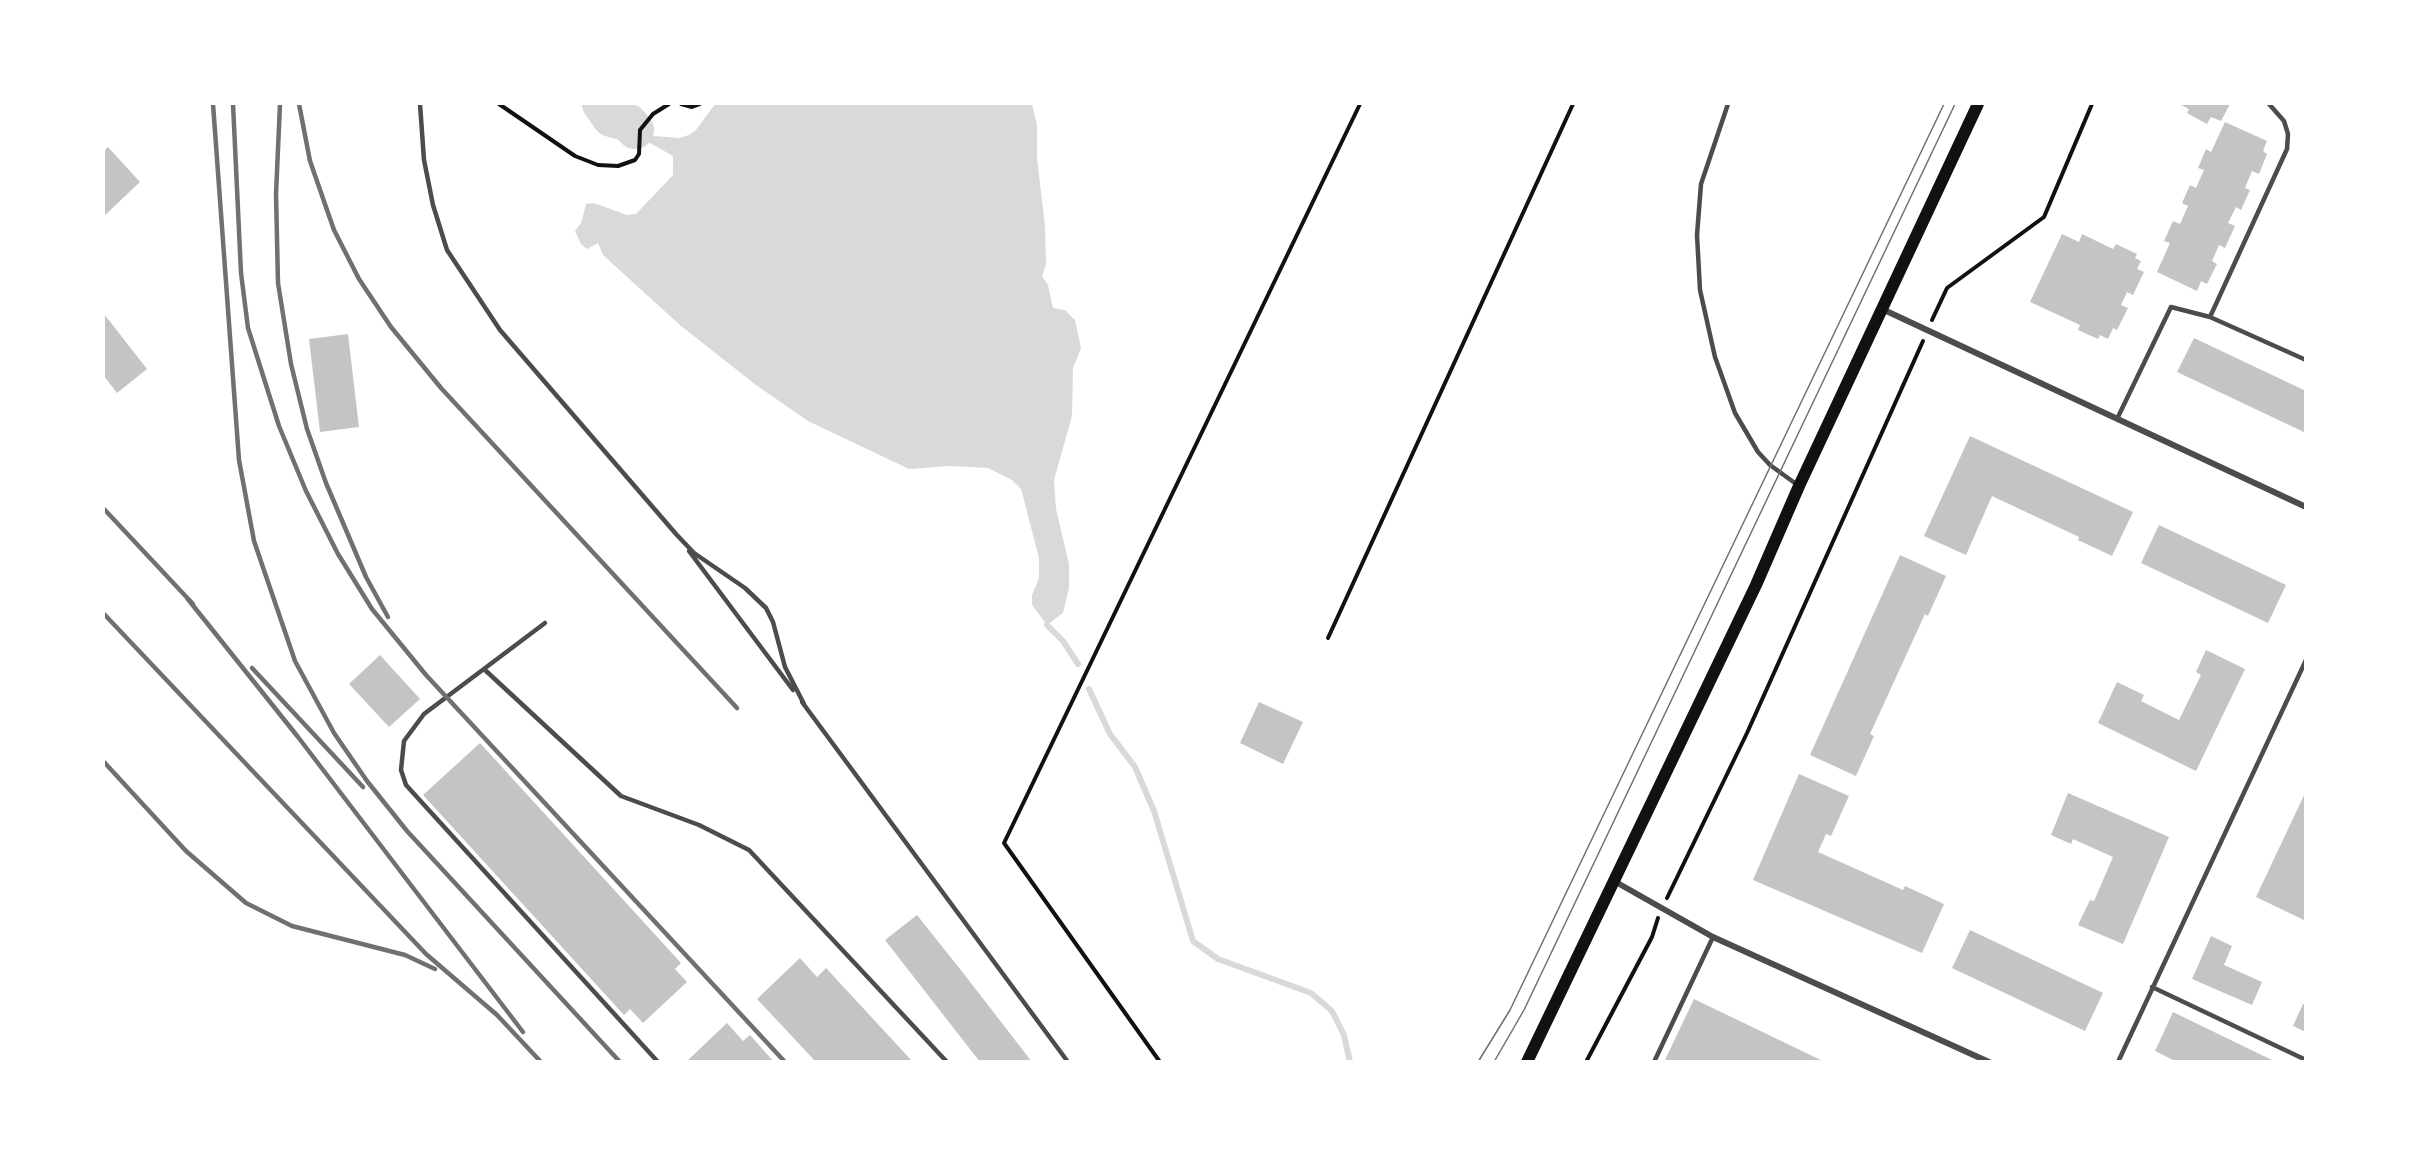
<!DOCTYPE html>
<html>
<head>
<meta charset="utf-8">
<style>
	body { margin:0 }
	#map { position:relative; width:2409px; height:1165px; overflow:hidden; background:#fff; font-family:"Work Sans",sans-serif }
	canvas { display:block }
	.frame { position:absolute; inset:0; border:105px solid #fff; pointer-events:none }
</style>
</head>
<body>
<div id="map">
<canvas width="2409" height="1165"></canvas>
<div class="frame"></div>
</div>
<script>
const ctx = document.querySelector('canvas').getContext('2d');
ctx.lineJoin = 'round';
function paint(path, color) {
  ctx.fillStyle = color;
  ctx.fill(path, 'evenodd');
}
function shape(rows) {
  const path = new Path2D();
  for (const r of rows) {
    path.moveTo(r[0], r[1]);
    for (let i = 2; i < r.length; i += 2) path.lineTo(r[i], r[i + 1]);
  }
  return path;
}
function trace(path, color, width, dash) {
  ctx.strokeStyle = color;
  ctx.lineWidth = width;
  ctx.lineCap = dash ? 'butt' : 'round';
  ctx.setLineDash(dash || []);
  ctx.stroke(path);
}
const water = shape([
	[715,104,1032,104,1037,125,1037,158,1045,226,1046,264,1042,276,1048,285,1053,308,1065,310,1075,320,1081,348,1073,368,1072,416,1054,480,1056,509,1069,564,1069,588,1063,613,1047,625,1032,605,1032,595,1039,578,1039,558,1021,489,1012,480,988,468,950,466,909,469,808,421,756,385,681,326,603,255,598,243,587,249,581,244,575,231,581,223,586,204,594,203,627,215,636,214,673,175,673,156,650,143,642,135,679,138,689,135,696,130]
]);
const stream = shape([
	[1047,625,1063,641,1078,664],
	[1089,689,1110,734,1135,767,1154,811,1193,941,1218,959,1311,993,1332,1011,1344,1035,1350,1062]
]);
const river = shape([
	[601,104,611,118,629,123,635,130]
]);
const building = shape([
	[2179,104,2230,104,2221,121,2211,117,2207,124,2187,113,2189,109],
	[2225,122,2267,141,2263,151,2267,154,2259,174,2252,171,2245,188,2250,190,2241,210,2236,207,2228,223,2235,226,2225,248,2219,245,2212,261,2217,264,2207,284,2201,281,2197,291,2157,272,2170,243,2164,241,2173,221,2180,224,2188,206,2182,203,2190,185,2196,188,2204,170,2198,168,2206,149,2211,152],
	[108,147,140,182,104,216,104,151],
	[2062,234,2079,242,2082,234,2113,249,2116,244,2137,254,2135,258,2141,261,2137,269,2144,272,2133,295,2127,292,2121,305,2128,308,2117,330,2113,328,2108,339,2100,335,2098,339,2078,330,2080,325,2030,302],
	[104,314,147,369,117,393,104,376],
	[348,334,359,427,320,432,309,339],
	[2194,338,2306,391,2306,433,2177,372],
	[1970,436,2133,512,2112,556,2078,540,2079,537,1992,496,1966,555,1924,536],
	[2159,525,2286,585,2268,623,2141,563],
	[1900,555,1946,576,1928,616,1925,614,1870,734,1874,736,1856,776,1810,755],
	[2206,650,2245,669,2196,771,2098,723,2117,682,2144,695,2141,701,2179,720,2201,675,2196,672],
	[380,655,420,699,389,727,349,684],
	[1259,702,1303,722,1283,764,1240,743],
	[480,743,681,963,675,969,687,982,643,1023,630,1009,624,1015,423,795],
	[1799,774,1849,796,1831,836,1826,834,1818,852,1903,890,1905,886,1944,904,1922,953,1753,880],
	[2306,791,2306,921,2256,897],
	[2068,793,2169,837,2123,944,2078,925,2090,900,2094,901,2113,857,2073,839,2071,844,2051,835],
	[917,915,964,974,1032,1062,980,1062,885,940],
	[1970,930,2103,993,2085,1031,1952,968],
	[2211,936,2232,946,2224,965,2262,982,2252,1005,2192,979],
	[800,958,817,977,826,968,913,1062,816,1062,757,999],
	[1694,999,1825,1062,1664,1062],
	[2303,1004,2306,1005,2306,1032,2293,1026],
	[2173,1012,2276,1062,2177,1062,2155,1051],
	[727,1023,743,1041,750,1035,774,1062,686,1062]
]);
const path = shape([
	[499,104,575,156,598,165,618,166,635,160,639,154,640,130,653,114,669,104],
	[681,104,692,107,700,104],
	[1932,320,1947,288,2044,217,2092,104],
	[1328,638,1573,104],
	[1667,898,1747,733,1923,341],
	[1160,1062,1004,843,1360,104],
	[1586,1062,1652,937,1658,918]
]);
const service = shape([
	[420,104,424,160,433,205,447,250,500,330,676,534,694,553,745,588,766,608,773,622,785,667,804,704],
	[1728,104,1701,184,1697,235,1700,290,1715,357,1735,413,1758,452,1770,465,1799,486],
	[2269,104,2284,121,2288,134,2287,149,2210,317,2306,360],
	[2117,419,2171,307,2210,317],
	[689,551,793,690],
	[545,623,424,714,404,741,401,770,406,785,658,1062],
	[485,670,621,796,699,825,749,850,947,1062],
	[802,702,1068,1062],
	[2152,987,2306,1060],
	[1654,1062,1713,937],
	[2118,1062,2306,660]
]);
const minor = shape([
	[1882,309,2306,507],
	[1614,881,1713,937,1989,1062]
]);
const secondary = shape([
	[1527,1062,1756,585,1799,486,1978,104]
]);
const tram = shape([
	[1478,1062,1510,1010,1944,104],
	[1494,1062,1524,1010,1955,104]
]);
const rail = shape([
	[213,104,239,460,254,541,295,661,334,733,367,781,407,831,620,1062],
	[233,104,241,273,248,328,279,426,306,491,338,554,372,609,426,675,785,1062],
	[280,104,276,194,278,283,291,364,307,429,326,483,366,577,388,617],
	[299,104,310,161,334,230,359,279,391,327,441,388,737,708],
	[104,509,193,604],
	[187,598,298,737,523,1032],
	[104,614,426,954,497,1015,541,1062],
	[252,668,363,787],
	[104,762,186,851,246,903,292,926,405,955,435,969]
]);
paint(water, '#d9d9d9');
trace(stream, '#d9d9d9', 6);
trace(river, '#d9d9d9', 38);
paint(building, '#c4c4c4');
trace(path, '#111', 4);
trace(service, '#4c4c4c', 4.5);
trace(minor, '#4c4c4c', 6);
trace(secondary, '#111', 12);
trace(tram, '#707070', 1.5);
trace(rail, '#707070', 4.5);
</script>
</body>
</html>
